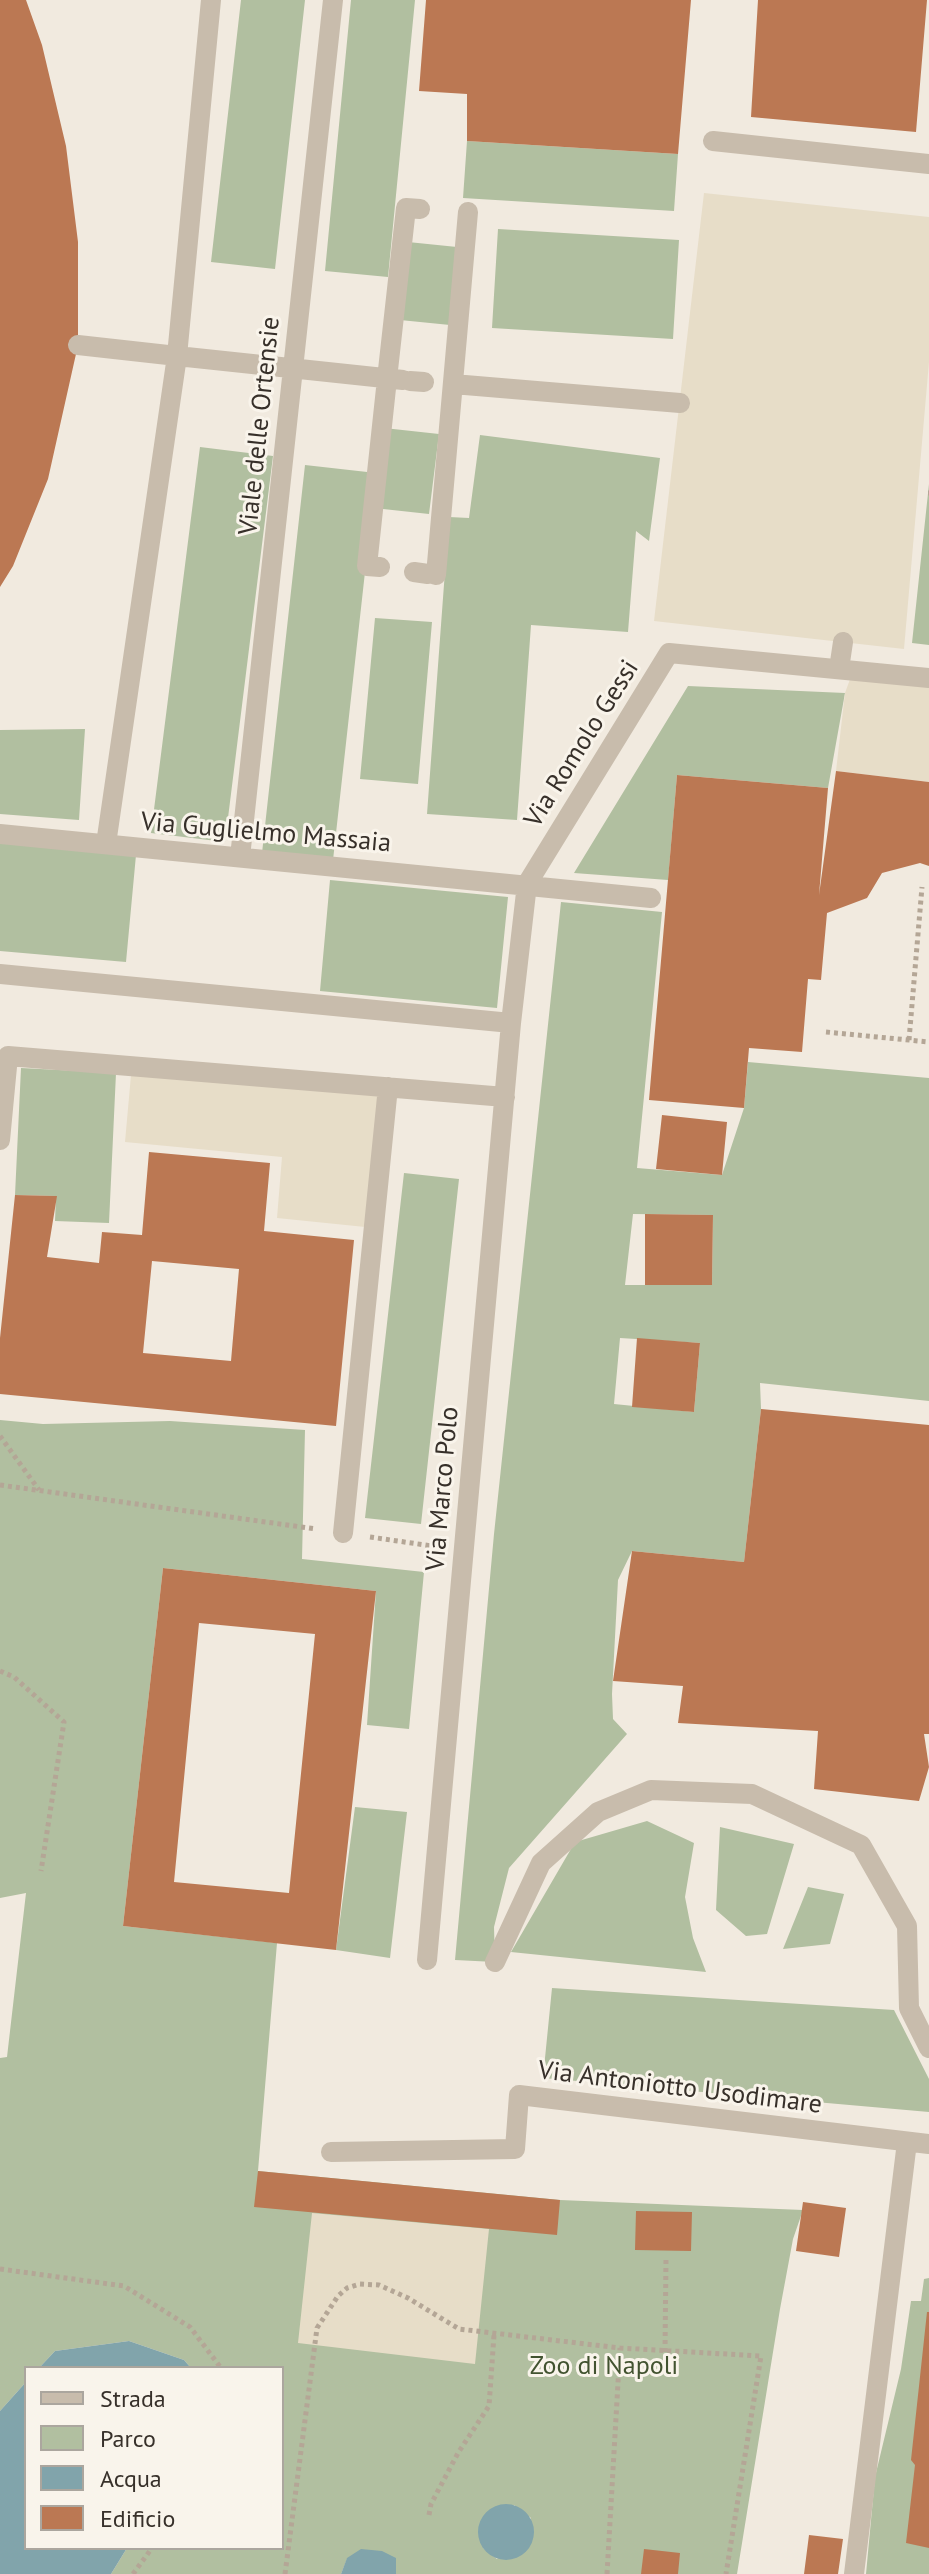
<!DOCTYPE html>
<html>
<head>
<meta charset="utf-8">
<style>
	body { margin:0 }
	#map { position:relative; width:929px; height:2574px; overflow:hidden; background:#f1eadf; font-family:"PT Sans",sans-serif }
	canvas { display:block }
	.legend { position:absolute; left:24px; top:2366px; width:260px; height:184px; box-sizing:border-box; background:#f9f4eb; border:2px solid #aba69e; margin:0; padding:10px 14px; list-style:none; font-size:24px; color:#37302a }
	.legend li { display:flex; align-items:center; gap:16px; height:40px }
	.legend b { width:40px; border:2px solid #aba69e }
</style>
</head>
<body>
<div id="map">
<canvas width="929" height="2574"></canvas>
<ul class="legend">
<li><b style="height:10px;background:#c8bcac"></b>Strada</li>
<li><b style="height:22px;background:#b1bfa0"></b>Parco</li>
<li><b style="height:22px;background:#81a4ab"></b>Acqua</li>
<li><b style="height:22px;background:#bb7853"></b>Edificio</li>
</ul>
</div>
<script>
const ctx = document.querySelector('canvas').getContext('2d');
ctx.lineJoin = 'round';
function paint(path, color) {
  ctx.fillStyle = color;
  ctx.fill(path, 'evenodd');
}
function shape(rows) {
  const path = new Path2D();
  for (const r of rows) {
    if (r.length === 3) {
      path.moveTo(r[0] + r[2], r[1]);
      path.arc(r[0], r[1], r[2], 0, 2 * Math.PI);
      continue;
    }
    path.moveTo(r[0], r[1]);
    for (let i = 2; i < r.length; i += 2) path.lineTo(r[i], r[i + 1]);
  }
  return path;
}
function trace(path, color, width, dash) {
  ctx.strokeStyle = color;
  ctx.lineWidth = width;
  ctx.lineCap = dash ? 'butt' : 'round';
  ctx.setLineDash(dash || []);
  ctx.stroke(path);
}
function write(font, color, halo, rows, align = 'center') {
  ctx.font = font + ' "PT Sans",sans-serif';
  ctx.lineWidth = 6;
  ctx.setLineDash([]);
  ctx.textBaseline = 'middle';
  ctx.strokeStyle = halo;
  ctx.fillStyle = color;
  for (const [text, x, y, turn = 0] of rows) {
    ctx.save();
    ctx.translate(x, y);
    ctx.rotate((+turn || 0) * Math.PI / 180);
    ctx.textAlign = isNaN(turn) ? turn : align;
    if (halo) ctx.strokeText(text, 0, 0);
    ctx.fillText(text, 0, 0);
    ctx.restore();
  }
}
const green = shape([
	[241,0,305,0,275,269,211,262],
	[351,0,415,0,388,277,325,271],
	[467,141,678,154,674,211,463,198],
	[498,229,679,240,673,339,492,328],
	[408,242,457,247,450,325,400,320],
	[384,428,439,434,429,514,374,508],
	[480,435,660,458,649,541,636,531,628,632,531,625,517,820,427,814,449,517,469,518],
	[200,447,273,456,225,842,151,833],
	[305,465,376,473,333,860,262,853],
	[929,484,929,645,912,643],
	[375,618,432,622,418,784,360,779],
	[688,686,845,693,828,788,677,775,668,880,574,873],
	[85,729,79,820,0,814,0,730],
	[0,843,136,855,126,962,0,951],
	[330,880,508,897,497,1008,320,991],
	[561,902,662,912,637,1168,722,1175,744,1108,748,1062,929,1078,929,1401,760,1383,761,1409,744,1562,632,1551,618,1580,612,1694,613,1719,627,1734,509,1868,494,1927,495,1962,455,1960,494,1534],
	[633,1214,713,1215,712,1285,625,1285],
	[620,1338,700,1343,694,1412,614,1404],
	[21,1068,116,1073,109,1223,55,1221,56,1196,15,1195],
	[404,1173,459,1179,421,1524,365,1518],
	[0,1420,43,1424,170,1421,305,1430,302,1559,424,1572,409,1729,367,1725,376,1591,163,1568,123,1926,277,1943,258,2171,560,2200,803,2210,793,2239,780,2309,737,2574,396,2574,396,2558,347,2559,341,2574,111,2574,127,2548,282,2548,282,2368,191,2368,184,2360,129,2341,55,2351,39,2368,26,2368,26,2382,0,2411,0,2058,7,2057,26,1893,0,1898],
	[514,2505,531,2518,497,2559,483,2548],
	[355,1807,407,1812,390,1958,336,1950],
	[647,1821,694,1843,685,1897,693,1938,706,1972,511,1952,575,1842],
	[720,1827,794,1844,767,1934,746,1936,716,1910],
	[808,1887,844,1894,830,1944,783,1949],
	[552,1988,894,2010,929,2079,929,2112,543,2078],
	[929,2278,929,2574,866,2574,875,2477,901,2369,911,2301,921,2301,924,2279]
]);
const plaza = shape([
	[704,193,929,217,929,362,904,649,654,621],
	[853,671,929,678,929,782,836,771,845,693],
	[132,1064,388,1087,375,1228,277,1218,282,1157,125,1142],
	[312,2213,489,2229,475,2364,298,2343]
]);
const water = shape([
	[129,2341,184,2360,191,2368,39,2368,55,2351],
	[26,2382,26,2548,127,2548,111,2574,0,2574,0,2411],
	[506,2532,28],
	[361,2549,382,2551,396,2558,396,2574,341,2574,347,2558]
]);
const building = shape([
	[0,0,26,0,42,45,66,146,78,242,78,345,48,479,13,566,0,587],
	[426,0,691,0,678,154,467,141,467,94,419,91],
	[758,0,927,0,916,132,751,117],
	[836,771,929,782,929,866,920,863,882,873,867,898,827,913,821,980,808,979,802,1052,749,1048,744,1108,649,1100,677,775,828,788,819,895],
	[662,1115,727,1122,722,1175,656,1169],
	[149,1152,270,1163,264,1231,354,1240,336,1426,0,1394,0,1338,15,1195,57,1196,47,1257,99,1263,102,1232,142,1235],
	[152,1261,239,1269,231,1361,143,1353],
	[645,1214,713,1215,712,1285,645,1285],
	[637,1338,700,1343,694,1412,632,1407],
	[761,1409,929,1425,929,1734,924,1734,929,1767,919,1801,814,1789,818,1731,678,1723,683,1686,613,1681,632,1551,744,1562],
	[163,1568,376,1591,336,1950,123,1926],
	[199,1623,315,1634,289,1893,174,1882],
	[258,2171,560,2200,557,2235,254,2207],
	[803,2202,846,2208,839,2257,796,2251],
	[636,2211,692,2212,691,2251,635,2250],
	[927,2312,929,2312,929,2548,906,2543,915,2465,911,2460],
	[809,2535,843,2539,838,2574,804,2574],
	[644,2549,680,2553,678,2574,641,2574]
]);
const path = shape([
	[928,493,929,493],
	[826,1032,929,1042],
	[909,1040,922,887],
	[0,1436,39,1490],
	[0,1485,316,1529],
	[370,1537,439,1547],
	[0,1671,14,1677,64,1722,41,1871],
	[0,2269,124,2286,190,2327,221,2368],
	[665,2352,666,2258],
	[429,2515,431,2504,458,2453,489,2406,494,2335],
	[133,2574,152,2548],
	[285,2574,317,2328,338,2296,347,2288,360,2284,379,2285,408,2298,459,2329,620,2348,761,2356,726,2574],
	[607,2574,620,2348]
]);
const minor = shape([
	[713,141,929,164],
	[78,345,177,356,211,0],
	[410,381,424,382],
	[453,384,680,403],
	[380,567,367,566,387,379,406,208,420,209],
	[414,572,428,574],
	[436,575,468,212],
	[839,669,843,642],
	[0,834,651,898],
	[106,844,177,356,403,380],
	[240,857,333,0],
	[0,974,511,1023],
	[0,1140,8,1056,505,1097],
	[343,1533,388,1087],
	[427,1960,511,1023,527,884,669,653,929,678],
	[495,1962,541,1863,598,1812,651,1790,752,1794,861,1845,907,1926,909,2008,929,2048],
	[331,2152,515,2149,519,2095,929,2144],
	[854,2574,907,2142]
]);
const streetNames = [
	["Viale delle Ortensie",260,426,-84],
	["Via Romolo Gessi",582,744,-58],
	["Via Guglielmo Massaia",266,833,5],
	["Via Marco Polo",443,1489,-85],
	["Via Antoniotto Usodimare",680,2088,7]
];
const parkNames = [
	["Zoo di Napoli",604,2367]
];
paint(green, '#b1bfa0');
paint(plaza, '#e7ddc8');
paint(water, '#81a4ab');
paint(building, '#bb7853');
trace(path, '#b4a696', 5, [4, 4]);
trace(minor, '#c8bcac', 20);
write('26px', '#37302a', '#f9f4eb', streetNames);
write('26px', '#425330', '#f9f4eb', parkNames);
</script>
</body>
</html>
